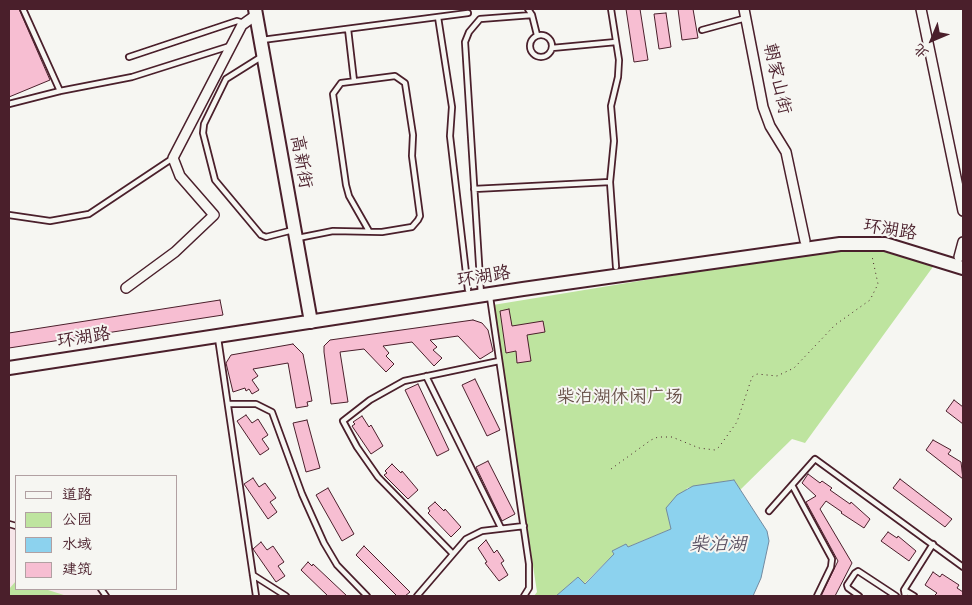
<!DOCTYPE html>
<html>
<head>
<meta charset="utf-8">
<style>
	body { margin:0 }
	#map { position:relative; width:972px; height:605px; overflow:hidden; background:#f6f6f2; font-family:Mynerve,"LXGW WenKai TC",sans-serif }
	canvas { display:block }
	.frame { position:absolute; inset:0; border:10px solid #4a1f2b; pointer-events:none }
	.legend { position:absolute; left:15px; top:475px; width:162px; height:115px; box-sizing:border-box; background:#f6f6f2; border:1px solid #b1a0a2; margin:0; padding:6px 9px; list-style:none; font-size:15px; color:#4a1f2b }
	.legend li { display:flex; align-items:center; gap:10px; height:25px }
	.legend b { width:25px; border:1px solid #b1a0a2 }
	.north { position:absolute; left:907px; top:15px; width:50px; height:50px; -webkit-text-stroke:4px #f6f6f2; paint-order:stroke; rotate:225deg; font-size:14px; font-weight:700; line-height:20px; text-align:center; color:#4a1f2b }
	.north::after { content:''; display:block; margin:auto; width:18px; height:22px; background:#4a1f2b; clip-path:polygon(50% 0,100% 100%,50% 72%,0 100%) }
</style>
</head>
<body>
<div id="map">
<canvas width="972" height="605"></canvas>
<div class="frame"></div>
<ul class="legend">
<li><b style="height:6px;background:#f6f6f2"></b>道路</li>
<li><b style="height:14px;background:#bee49f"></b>公园</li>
<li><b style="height:14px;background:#8cd2ee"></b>水域</li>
<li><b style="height:14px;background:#f7bed2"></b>建筑</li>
</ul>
<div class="north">北</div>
</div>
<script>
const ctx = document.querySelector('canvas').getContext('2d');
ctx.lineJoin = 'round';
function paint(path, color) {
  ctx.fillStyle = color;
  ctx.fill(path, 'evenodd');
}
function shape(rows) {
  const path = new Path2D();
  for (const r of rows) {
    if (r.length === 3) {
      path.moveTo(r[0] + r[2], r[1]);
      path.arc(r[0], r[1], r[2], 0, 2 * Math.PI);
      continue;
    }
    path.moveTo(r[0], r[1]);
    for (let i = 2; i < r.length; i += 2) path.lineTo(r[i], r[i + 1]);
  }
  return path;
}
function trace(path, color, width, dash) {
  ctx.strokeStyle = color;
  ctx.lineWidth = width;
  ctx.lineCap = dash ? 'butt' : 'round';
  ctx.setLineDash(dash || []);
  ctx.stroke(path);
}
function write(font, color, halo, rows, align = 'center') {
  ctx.font = font + ' Mynerve,"LXGW WenKai TC",sans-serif';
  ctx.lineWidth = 4;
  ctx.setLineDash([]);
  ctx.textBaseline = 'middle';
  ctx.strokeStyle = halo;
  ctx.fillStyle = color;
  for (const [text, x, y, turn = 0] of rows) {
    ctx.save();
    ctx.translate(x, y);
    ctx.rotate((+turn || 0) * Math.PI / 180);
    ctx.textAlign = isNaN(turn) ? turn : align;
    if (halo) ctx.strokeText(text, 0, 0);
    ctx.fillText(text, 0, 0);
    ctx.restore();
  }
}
const built = shape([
	[9,520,16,522,16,589,104,589,109,596,9,596]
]);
const green = shape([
	[871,249,935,264,805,443,792,439,740,490,734,480,687,488,671,529,628,547,613,551,614,554,584,584,578,577,556,596,534,596,537,592,493,305,828,250],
	[16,581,16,589,48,590,67,596,9,596,9,589]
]);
const water = shape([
	[734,480,767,531,769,541,761,578,753,596,556,596,578,577,585,584,614,554,612,551,626,544,628,547,671,529,666,508,677,495,693,486,734,480]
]);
const building = shape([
	[9,9,19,9,50,80,9,97,9,9],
	[626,9,640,9,648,60,634,62,626,9],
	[678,9,693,9,698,38,682,40,678,9],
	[666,13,671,47,659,49,654,14,666,13],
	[220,300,223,315,9,348,9,333,220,300],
	[509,309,512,326,543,321,545,332,527,335,531,361,517,363,516,351,506,353,500,311,509,309],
	[473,320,482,323,488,330,493,351,480,359,458,336,430,340,437,347,433,350,442,358,434,366,412,342,383,346,389,353,386,356,394,364,386,372,364,349,340,352,348,402,331,404,324,352,324,346,330,340,473,320],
	[293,344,303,354,312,401,307,402,308,406,296,408,288,363,253,369,258,376,252,380,259,390,252,394,249,389,246,391,245,388,233,392,226,363,231,355,293,344],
	[475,379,500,430,487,436,462,385,475,379],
	[418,384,449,450,437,456,405,390,418,384],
	[954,400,963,407,963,424,946,411,954,400],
	[246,415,252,423,258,419,268,435,262,439,269,449,260,455,237,421,246,415],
	[362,416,369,427,371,425,383,446,371,454,352,426,355,424,353,422,362,416],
	[307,420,320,468,306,472,293,423,307,420],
	[933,440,951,450,948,454,961,462,963,479,926,450,933,440],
	[488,461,515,514,502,521,476,467,488,461],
	[392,464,401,473,402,471,418,490,408,499,384,475,387,473,385,471,392,464],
	[808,474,820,483,822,481,832,488,830,490,850,504,851,502,870,519,864,528,841,513,842,512,826,501,820,509,852,563,835,596,821,596,838,561,806,502,816,496,802,483,808,474],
	[253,478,259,487,265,483,276,498,270,502,277,512,268,519,244,484,253,478],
	[900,479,952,519,945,527,893,488,900,479],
	[328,488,354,534,342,541,316,495,328,488],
	[435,502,444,511,445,509,461,527,451,537,428,513,430,511,428,508,435,502],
	[888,532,897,538,898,536,916,551,909,561,881,541,888,532],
	[486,540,494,553,497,550,504,561,501,563,508,575,499,581,485,563,487,562,478,548,486,540],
	[261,542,267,550,273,546,284,562,278,566,285,576,276,582,253,549,261,542],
	[364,546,410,592,405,596,397,596,356,555,364,546],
	[308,562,312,566,313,564,347,596,328,596,301,570,308,562],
	[933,572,940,577,942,574,959,585,957,588,963,592,963,596,934,596,937,593,925,585,933,572]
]);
const path = shape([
	[611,469,651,440,658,437,672,437,699,448,715,450,719,447,737,422,752,377,757,374,777,376,794,368,835,325,870,300,878,284,872,256]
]);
const lane = shape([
	[23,9,60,91],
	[528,9,532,15,537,35],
	[611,9,619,60,618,77,611,106,614,141,610,182,616,267],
	[438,17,452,107,450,136,468,290],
	[348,29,354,81],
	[702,30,746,18],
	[541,46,11],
	[262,40,468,13],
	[552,48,616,42],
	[129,57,237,21,244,23],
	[261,57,226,79,204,124,203,133,215,180,261,235,266,237,293,230],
	[9,104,60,91,132,77,230,46],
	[474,189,610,182],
	[9,215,50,221,89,214,173,158],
	[298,238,333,231,382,232,412,227,418,220,420,216,412,156,413,135,405,83,395,76,341,83,333,94,346,185,349,196,369,231],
	[481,295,465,42,469,32,480,19,532,15],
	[490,297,529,564,529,588,524,596],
	[218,338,256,596],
	[426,376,501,528],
	[228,404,256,404,272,412,302,494,324,543,337,565,367,596],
	[792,485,832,559,831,567,817,596],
	[769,511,815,459,963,567],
	[9,524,16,526],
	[453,554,378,477,357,447,343,421,370,400,404,381,499,361],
	[253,575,286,596],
	[101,589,106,596],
	[904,590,914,596],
	[417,596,466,539,482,531,524,526],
	[859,596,848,588,847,585,855,573,858,571,896,596],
	[905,596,904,590,933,544]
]);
const street = shape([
	[744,9,763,107,770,126,786,152,805,241],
	[921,9,963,211],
	[959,257,963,242],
	[126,288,175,252,214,215,180,176,173,158,242,25,256,15]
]);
const secondary = shape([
	[255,9,311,322],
	[9,368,523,289,840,244,885,244,963,268]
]);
const streetNames = [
	["朝家山街",776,79,77],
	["高新街",300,162,80],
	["环湖路",890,231,9],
	["环湖路",484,278,-9],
	["环湖路",84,339,-9]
];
const parkNames = [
	["柴泊湖休闲广场",620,398]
];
const waterNames = [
	["柴泊湖",718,546]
];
paint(built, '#f6e5e8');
paint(green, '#bee49f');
paint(water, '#8cd2ee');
trace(water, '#728aa0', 1);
paint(building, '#f7bed2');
trace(building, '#4a1f2b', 1);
trace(lane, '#4a1f2b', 8);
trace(street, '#4a1f2b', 12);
trace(secondary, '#4a1f2b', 16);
trace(path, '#4a1f2b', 1, [1, 4]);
trace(lane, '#f6f6f2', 4.5);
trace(street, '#f6f6f2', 9);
trace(secondary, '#f6f6f2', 12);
write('18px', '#4a1f2b', '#f6f6f2', streetNames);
write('18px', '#675048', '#f6f6f2', parkNames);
write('italic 19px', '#5e5566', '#f6f6f2', waterNames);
</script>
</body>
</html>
